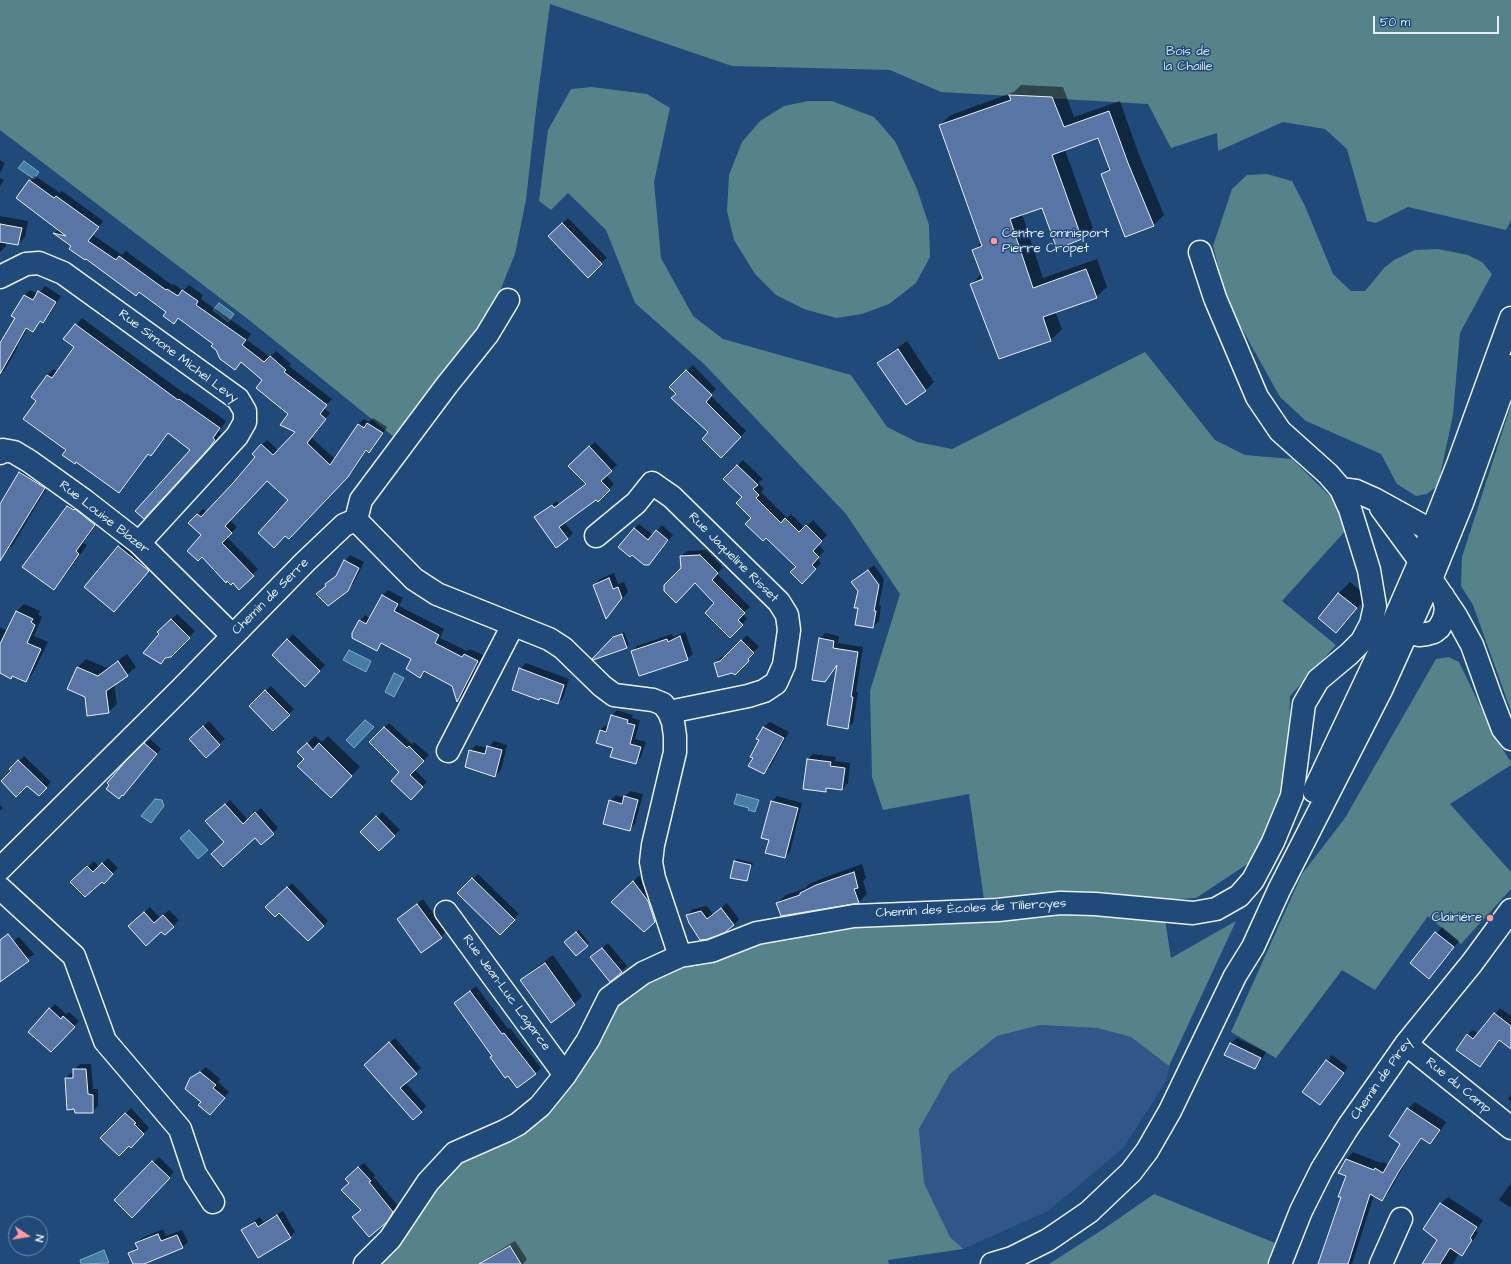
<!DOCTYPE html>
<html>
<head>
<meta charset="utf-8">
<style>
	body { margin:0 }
	#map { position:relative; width:1511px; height:1264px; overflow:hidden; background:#1f4a7a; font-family:"Architects Daughter",sans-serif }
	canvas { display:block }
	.north { position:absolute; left:8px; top:1216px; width:40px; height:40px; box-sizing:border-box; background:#1f4a7a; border:1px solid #6f8dac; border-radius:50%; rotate:102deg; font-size:11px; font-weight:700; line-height:16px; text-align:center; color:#e8f1f8 }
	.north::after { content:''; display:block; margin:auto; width:14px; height:18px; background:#ff9aa2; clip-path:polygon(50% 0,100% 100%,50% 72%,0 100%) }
	.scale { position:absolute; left:1373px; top:16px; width:126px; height:18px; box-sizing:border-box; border:2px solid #e8f1f8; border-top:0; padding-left:5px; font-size:12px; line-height:14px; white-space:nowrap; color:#e8f1f8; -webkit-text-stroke:3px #1f4a7a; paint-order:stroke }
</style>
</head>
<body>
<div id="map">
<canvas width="1511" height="1264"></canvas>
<div class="north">N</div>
<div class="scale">50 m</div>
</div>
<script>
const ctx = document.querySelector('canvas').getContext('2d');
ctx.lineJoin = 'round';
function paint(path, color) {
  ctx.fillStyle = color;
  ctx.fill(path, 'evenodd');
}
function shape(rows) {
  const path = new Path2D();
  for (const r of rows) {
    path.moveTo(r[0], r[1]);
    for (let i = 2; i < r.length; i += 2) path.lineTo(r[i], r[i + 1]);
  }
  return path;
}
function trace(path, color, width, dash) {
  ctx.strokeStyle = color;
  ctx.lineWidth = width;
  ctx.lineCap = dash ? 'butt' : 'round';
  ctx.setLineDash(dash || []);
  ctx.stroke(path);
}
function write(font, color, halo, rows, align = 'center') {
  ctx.font = font + ' "Architects Daughter",sans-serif';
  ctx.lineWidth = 3;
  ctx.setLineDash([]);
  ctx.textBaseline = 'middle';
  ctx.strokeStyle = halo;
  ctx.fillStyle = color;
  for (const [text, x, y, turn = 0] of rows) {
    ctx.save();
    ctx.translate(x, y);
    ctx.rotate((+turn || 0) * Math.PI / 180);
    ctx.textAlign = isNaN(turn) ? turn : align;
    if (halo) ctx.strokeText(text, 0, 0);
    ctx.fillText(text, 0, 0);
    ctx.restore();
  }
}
const built = shape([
	[1040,1025,1097,1028,1131,1037,1169,1066,1167,1080,1124,1147,1096,1171,1048,1211,963,1249,950,1237,924,1183,919,1128,950,1074,997,1036]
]);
const green = shape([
	[0,0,1511,0,1511,220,1506,230,1408,207,1376,223,1367,221,1347,149,1325,129,1283,122,1218,151,1217,133,1171,148,1148,104,941,92,890,70,732,66,550,4,536,110,526,200,515,254,496,301,482,324,394,437,249,320,0,130],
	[592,87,647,94,670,108,654,182,661,258,693,316,723,339,851,375,887,427,917,442,952,449,1145,352,1215,440,1245,455,1292,459,1336,502,1347,529,1282,601,1336,645,1290,696,1288,785,1255,859,1196,898,1162,900,1171,958,1236,921,1169,1066,1131,1037,1097,1028,1040,1025,997,1036,950,1074,919,1129,924,1183,950,1237,963,1249,888,1260,889,1264,373,1264,457,1162,508,1138,611,1006,638,985,680,965,754,942,863,921,986,914,969,794,883,810,872,777,870,691,900,594,846,514,705,365,635,303,606,230,568,193,551,210,539,201,548,130,571,89],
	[808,101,832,101,874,117,895,141,917,189,929,225,930,257,916,283,889,304,862,314,836,318,804,309,776,295,755,274,734,240,727,211,729,175,742,142,760,121,784,106],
	[1267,174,1292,181,1305,206,1333,274,1351,291,1365,291,1384,268,1394,260,1415,250,1438,249,1468,255,1482,262,1492,274,1460,333,1453,415,1438,485,1427,494,1416,496,1397,484,1381,454,1306,421,1280,397,1227,302,1213,246,1232,189,1247,175],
	[1511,405,1511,711,1473,605,1461,586,1462,557],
	[1449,657,1459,662,1496,739,1511,762,1511,765,1450,804,1511,872,1511,889,1461,944,1428,916,1375,990,1342,970,1276,1058,1231,1032,1302,874,1345,818,1436,659],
	[1154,1194,1275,1243,1267,1264,1049,1264,1105,1228]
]);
const water = shape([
	[24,161,39,172,34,179,18,168,24,161],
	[219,303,234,314,228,322,213,310,219,303],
	[349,650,371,661,366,672,343,660,349,650],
	[394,673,404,678,394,697,385,692,394,673],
	[365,720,374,727,354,748,346,740,365,720],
	[737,794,759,800,755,812,748,810,749,808,734,804,737,794],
	[155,799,162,800,164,806,151,823,141,816,155,799],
	[189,830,208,850,198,859,180,838,189,830],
	[104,1250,109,1263,81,1264,80,1260,104,1250]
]);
const shadow = shape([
	[1021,85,1063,87,1074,117,1120,101,1138,152,1164,215,1154,225,1102,174,1110,166,1099,137,1065,150,1093,228,1082,238,1057,247,1043,206,1022,214,1043,278,1097,259,1107,287,1096,297,1055,311,1062,329,1051,340,1000,358,971,284,982,273,973,250,982,242,940,125,951,115,1014,92],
	[0,160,5,163,0,173],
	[35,176,60,193,62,191,103,221,93,235,122,255,126,251,172,285,174,284,183,291,189,285,203,295,201,299,251,334,247,340,270,357,276,351,291,364,289,366,332,399,324,408,330,413,311,437,335,459,358,424,364,419,369,422,373,418,387,427,375,446,369,452,367,450,354,470,289,538,289,500,267,480,230,520,237,527,227,537,258,569,239,588,202,535,189,523,203,509,207,512,256,457,253,454,267,440,279,451,296,431,290,414,264,379,242,361,179,317,168,312,55,233,59,229,30,181],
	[0,178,4,180,0,186],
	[0,216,28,221,25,237,18,244,6,243,6,246,0,252],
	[568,218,607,258,588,276,549,236],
	[45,286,61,296,48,317,43,322,41,321,33,331,28,328,17,346,18,347,4,371,0,375,0,343,17,318,12,315,25,295,30,290,38,294],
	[82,318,185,394,186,393,226,421,219,431,221,433,215,441,150,511,192,449,169,433,157,448,151,455,149,453,125,486,119,492,67,450,38,401,47,375,54,369,58,372,75,347,65,339],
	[907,341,934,382,926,390,906,404,878,363,887,355],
	[693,365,716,389,710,395,746,431,721,456,710,432,671,387],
	[595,442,617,465,606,475,614,484,598,501,596,499,564,522,573,533,567,539,536,517,557,501,559,504,587,484,570,466],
	[743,460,763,479,758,483,764,489,761,492,787,518,791,514,805,528,813,520,827,535,818,544,824,551,817,558,821,563,802,582,797,567,753,518,743,497,724,479],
	[28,464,52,479,13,545,4,553,0,551,0,506,20,472],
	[76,498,103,516,83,543,87,545,62,580,54,588,67,506],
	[639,524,653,535,662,525,673,535,649,564,634,529],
	[127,538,156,563,114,611,86,587],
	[706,550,723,567,717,574,750,607,742,614,747,619,730,637,716,603,682,569,681,556,687,551],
	[350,555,364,562,353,584,347,590,327,585,326,584,338,574,345,561],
	[874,565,884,579,879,605,881,606,879,621,873,627,859,608,859,591,852,582],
	[614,573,618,584,624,582,628,592,607,617,594,585,600,579],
	[1350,582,1367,596,1348,620,1336,632,1319,618,1339,593],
	[388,590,403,598,399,606,444,629,440,638,467,651,470,649,483,655,462,696,457,701,453,685,426,671,420,677,412,658,383,643,376,650,360,621,365,615,370,618,382,596],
	[24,604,40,611,38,614,42,617,34,636,48,642,33,673,26,681,13,675,11,677,0,672,0,627,7,631,16,612],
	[177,614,195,631,170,656,166,658,161,663,160,634,159,632],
	[624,632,629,645,627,647,593,659,617,635],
	[685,632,693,654,687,659,632,652,637,646,672,634,673,637],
	[825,633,839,636,838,643,863,647,856,692,858,692,853,723,847,728,838,664,824,680,820,639],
	[293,634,325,665,310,681,274,655],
	[747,635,759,647,752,653,754,654,735,673,715,663,721,657,727,655],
	[127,654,136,667,127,675,114,684,117,704,108,712,86,696,77,668,86,659,107,668],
	[526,663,569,679,563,698,558,703,520,669],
	[271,686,294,709,273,730,250,706],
	[617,710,633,715,632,718,640,720,635,739,646,742,641,757,635,763,600,730,606,725,609,726,612,716],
	[209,721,225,739,206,756,191,739],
	[770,722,789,732,770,767,764,773,754,758,760,740,758,739,764,727],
	[389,723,412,744,414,742,429,755,415,770,427,782,411,798,400,772,371,742],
	[315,736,322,742,328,736,360,767,331,797,305,759,298,752],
	[150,739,161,749,128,789,126,763],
	[494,741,507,745,501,770,495,776,470,751,476,745,488,748],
	[813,754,836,757,835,761,850,763,848,783,842,789,829,787,826,791,808,759],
	[24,756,51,782,39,795,11,769],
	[630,791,643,794,635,824,629,830,610,801,616,795,624,798],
	[777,796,802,803,790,852,784,857,770,839,762,837,772,801],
	[230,800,248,820,261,808,278,828,261,844,255,837,225,842,211,817],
	[0,805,3,808,0,811],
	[382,812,400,830,379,849,362,832],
	[108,858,118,868,104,882,102,880,72,882,94,861,99,867],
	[737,859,753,863,749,877,746,880,735,861],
	[862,864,866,878,863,881,867,894,859,902,777,903,786,895,806,888,809,884,826,877],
	[478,874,519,914,500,933,458,893],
	[639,876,654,895,661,916,644,931,613,902],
	[292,883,328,921,308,940,279,912,267,907],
	[423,899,446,931,441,937,398,919],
	[727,903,739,919,734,925,687,915,693,909,707,906,713,914],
	[150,907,160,918,169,910,179,920,165,934,161,930,130,926],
	[1442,927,1459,941,1434,972,1412,963],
	[579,930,589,943,587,945,568,939],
	[19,937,34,954,0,981,0,951],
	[608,943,627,966,621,972,591,957],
	[553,955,582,996,574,1004,522,980,530,972],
	[476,986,508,1029,510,1028,541,1068,535,1074,455,1003],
	[55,1004,66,1014,69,1012,79,1021,51,1051,50,1009],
	[1500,1008,1511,1016,1511,1040,1500,1040,1480,1066,1467,1035,1473,1030,1479,1034],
	[395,1038,421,1068,405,1082,426,1106,421,1112,370,1060],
	[1237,1038,1266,1052,1260,1063,1255,1068,1225,1054,1231,1043],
	[1332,1055,1348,1067,1320,1104,1303,1092],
	[80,1064,91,1064,93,1089,98,1089,98,1106,92,1112,66,1078,71,1073,74,1073,74,1070],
	[206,1067,220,1079,218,1082,229,1092,215,1108,202,1102,191,1079],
	[1511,1095,1511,1102,1508,1099],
	[1415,1102,1446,1122,1437,1136,1430,1143,1422,1138,1406,1162,1389,1192,1382,1199,1374,1195,1352,1264,1319,1264,1342,1197,1348,1175,1346,1159,1353,1152,1381,1163,1382,1162,1389,1165,1401,1144,1390,1136,1408,1109],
	[131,1108,149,1128,131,1146,102,1138],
	[159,1157,174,1172,132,1216,116,1200],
	[364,1163,375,1175,374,1177,398,1206,386,1221,358,1212,362,1209,351,1174],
	[1511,1183,1511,1208,1499,1200],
	[1448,1197,1483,1220,1476,1231,1478,1233,1468,1248,1462,1254,1459,1253,1453,1264,1423,1264,1438,1240,1424,1229,1441,1203],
	[283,1211,295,1232,290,1237,243,1230,248,1225,260,1217,263,1222],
	[163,1229,166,1236,182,1230,188,1242,182,1248,141,1264,134,1264,129,1253,138,1246,136,1243,142,1238],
	[515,1241,527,1259,523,1264,484,1264,483,1263,489,1257]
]);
const building = shape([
	[1009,95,1052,97,1064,127,1109,111,1128,163,1154,226,1125,237,1101,174,1110,170,1098,138,1052,155,1082,239,1057,249,1042,208,1010,219,1033,288,1086,269,1097,298,1043,317,1051,341,999,359,970,284,983,279,972,250,982,246,939,125,1011,100,1009,95],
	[29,180,54,198,56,196,99,227,88,241,116,260,119,256,166,290,167,289,178,296,182,290,198,301,196,305,246,340,242,345,264,362,270,356,286,370,284,372,327,405,320,414,326,419,307,443,330,465,358,424,364,428,367,423,383,433,369,453,366,450,348,477,289,539,285,536,274,548,258,533,288,500,267,481,225,526,232,533,222,543,254,576,239,590,233,583,231,585,227,581,226,583,202,557,198,561,187,551,201,535,188,523,197,514,201,517,233,483,255,457,252,454,261,444,273,455,295,432,280,425,288,414,256,388,262,380,241,362,235,370,220,359,216,350,211,346,213,344,178,318,174,324,163,316,166,312,139,292,136,296,86,259,85,260,69,249,71,246,53,233,66,236,16,198,29,180],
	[562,223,602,264,588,278,548,236,562,223],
	[0,224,22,228,18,245,0,242,0,224],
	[38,291,56,302,43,323,40,321,33,332,26,328,0,374,0,343,15,318,11,316,24,295,33,300,38,291],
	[75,324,178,400,179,399,220,428,213,438,215,440,209,448,144,519,135,511,190,450,168,433,151,456,148,454,119,493,76,462,75,464,62,455,66,450,23,419,36,401,31,397,47,375,52,378,74,347,63,339,75,324],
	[898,349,926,391,906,405,877,363,898,349],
	[686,370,712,395,706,402,741,437,721,458,702,439,708,432,671,398,676,394,669,387,686,370],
	[589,446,612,471,601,481,610,490,598,502,596,500,559,527,568,539,556,548,534,517,552,505,554,508,586,484,568,466,589,446],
	[737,465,758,485,753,489,759,495,756,498,781,523,785,518,799,532,806,525,822,541,813,551,819,557,812,565,816,569,802,584,790,572,796,567,766,538,763,541,745,524,751,518,736,503,742,497,723,479,737,465],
	[19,472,45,488,0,561,0,504,19,472],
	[67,506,74,510,75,509,95,525,76,551,79,554,54,590,22,567,67,506],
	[634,528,648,540,656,530,668,540,649,565,644,565,632,555,630,557,618,547,634,528],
	[118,546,149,571,114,612,84,587,118,546],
	[700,555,718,573,712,580,745,613,738,620,743,625,730,638,705,613,714,603,695,583,676,603,664,591,664,585,681,568,680,556,700,555],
	[344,560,359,568,348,591,328,606,316,594,326,586,325,584,336,576,344,560],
	[868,570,879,585,874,611,876,611,873,628,855,625,858,608,854,608,858,591,851,582,868,570],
	[609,578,613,589,618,587,622,598,606,619,593,585,609,578],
	[1338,593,1357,608,1336,633,1318,618,1338,593],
	[382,595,398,604,394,611,439,635,435,643,462,657,464,654,478,661,457,702,452,686,424,671,420,678,406,669,411,659,381,643,377,651,352,638,352,633,359,620,366,624,382,595],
	[16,611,33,619,31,622,35,625,27,643,41,649,26,682,12,676,11,679,0,673,0,644,16,611],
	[171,619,190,638,171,657,165,658,161,664,143,653,159,634,157,632,171,619],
	[622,634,627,648,593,660,592,659,613,637,622,634],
	[680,636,688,660,639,676,631,651,667,639,668,642,680,636],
	[819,638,834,641,833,648,858,652,851,697,853,697,848,729,827,725,837,665,825,682,812,680,819,638],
	[287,639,320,671,305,687,272,655,287,639],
	[741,640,754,653,748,659,749,661,735,675,732,673,718,677,714,663,720,661,741,640],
	[118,661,128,676,106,691,109,713,87,716,85,697,67,689,77,667,98,676,118,661],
	[519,668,564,685,558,704,540,698,539,700,512,690,519,668],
	[265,690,290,715,273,731,249,706,265,690],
	[611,715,628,720,627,723,635,725,630,744,641,747,636,764,610,757,613,748,596,743,600,730,606,732,611,715],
	[203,726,220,745,206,758,189,739,203,726],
	[384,727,407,748,409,746,424,761,410,775,423,787,411,800,391,781,399,772,369,742,384,727],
	[763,727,784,738,764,774,748,766,753,758,750,757,759,740,756,739,763,727],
	[144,743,157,754,123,796,122,795,119,799,106,789,109,785,107,783,125,762,144,743],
	[307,743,313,750,319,743,352,776,331,798,297,766,304,759,297,752,307,743],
	[487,746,502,750,495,777,465,767,469,750,485,754,487,746],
	[807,759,831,762,830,766,845,768,842,790,826,788,826,792,803,789,807,759],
	[18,760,47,788,39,796,27,786,16,797,1,781,11,771,9,769,18,760],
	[624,796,638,800,630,831,603,824,609,800,622,804,624,796],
	[771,801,798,808,785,858,765,853,769,840,761,838,771,801],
	[225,804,243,824,255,812,274,834,261,845,255,838,223,867,211,854,224,842,205,821,225,804],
	[376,816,395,836,379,851,360,832,376,816],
	[734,861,751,865,747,881,730,878,734,861],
	[102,863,113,874,104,884,102,882,85,897,70,882,87,866,93,872,102,863],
	[854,872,858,888,854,889,859,903,781,916,776,903,800,895,800,893,816,885,854,872],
	[472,878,515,920,500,935,457,893,472,878],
	[633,881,648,901,655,922,644,932,611,902,633,881],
	[287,887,324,926,308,941,279,913,275,917,265,907,287,887],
	[417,904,442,938,421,953,397,919,417,904],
	[721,908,734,925,724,933,708,939,700,940,689,923,686,915,701,911,707,919,721,908],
	[144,912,154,923,163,915,174,927,165,935,161,932,146,946,128,926,144,912],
	[576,932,588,946,576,956,564,942,576,932],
	[1435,932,1454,947,1429,979,1410,963,1435,932],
	[8,934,29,961,0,982,0,940,8,934],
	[602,948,622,972,610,982,590,957,602,948],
	[545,963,575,1005,551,1023,520,980,545,963],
	[470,991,502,1034,504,1033,536,1074,517,1088,508,1076,505,1078,490,1057,492,1056,454,1003,470,991],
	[49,1008,61,1019,63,1016,75,1027,51,1052,28,1032,49,1008],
	[1494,1013,1511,1026,1511,1049,1499,1040,1480,1067,1456,1050,1467,1034,1473,1039,1494,1013],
	[389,1042,417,1074,400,1088,422,1112,413,1120,364,1065,389,1042],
	[1230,1043,1261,1058,1255,1069,1224,1055,1230,1043],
	[1326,1060,1344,1073,1320,1105,1302,1092,1326,1060],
	[73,1069,86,1069,88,1094,93,1095,93,1113,75,1113,74,1109,67,1110,65,1078,73,1078,73,1069],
	[200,1072,216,1085,213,1088,225,1098,210,1115,198,1105,201,1102,185,1089,190,1078,200,1072],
	[1407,1108,1440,1130,1430,1144,1421,1138,1399,1171,1382,1201,1370,1194,1348,1264,1318,1264,1341,1197,1338,1197,1346,1176,1338,1173,1346,1159,1374,1170,1375,1168,1383,1173,1400,1144,1389,1136,1407,1108],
	[125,1113,136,1123,134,1124,144,1134,131,1148,129,1146,119,1156,100,1138,125,1113],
	[152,1161,170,1178,132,1218,114,1200,152,1161],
	[358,1167,371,1181,369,1182,393,1212,387,1222,369,1237,352,1217,361,1210,341,1190,349,1183,345,1179,358,1167],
	[1440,1203,1477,1227,1470,1238,1472,1240,1462,1256,1450,1248,1440,1264,1422,1264,1437,1240,1423,1229,1440,1203],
	[277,1215,291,1238,258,1258,241,1230,255,1222,258,1227,277,1215],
	[158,1234,161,1241,177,1235,183,1248,144,1264,133,1264,128,1253,138,1249,135,1243,158,1234],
	[510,1246,521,1264,479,1264,510,1246]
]);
const minor = shape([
	[0,277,26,264,39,263,63,273,238,399,245,411,245,422,237,436,139,543],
	[0,453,3,450,14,452,29,461,85,501,139,543,232,635],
	[1341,489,1356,491,1374,499,1432,531,1435,538,1436,545,1435,548],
	[1381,508,1420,561,1428,566,1431,579,1456,616,1472,645,1491,698,1503,729,1511,739],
	[356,520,414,579,437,594,549,639,563,648,602,686,614,695,653,700,663,704,669,712,673,722,675,736,675,752,653,845,651,862,654,878,680,956],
	[356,520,361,500,447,385,487,335,508,300],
	[596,536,636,503,652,483,672,497,779,602,787,615,789,630,784,665,776,683,764,691,748,696,669,712],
	[1407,633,1419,635,1427,634,1434,632,1439,628,1443,621,1445,615,1446,607,1443,596],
	[448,751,513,625],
	[0,869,183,687,305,562,344,525,356,520],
	[0,888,74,956,105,1041,180,1129,195,1174,213,1202],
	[446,912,565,1075],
	[1406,1044,1511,1128],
	[365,1264,390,1239,428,1182,455,1153,505,1131,518,1124,540,1106,565,1075,588,1040,609,998,643,973,680,956,711,951,757,933,854,916,998,910,1060,903,1095,904,1193,913,1216,909,1239,896,1253,880,1273,842,1292,796,1304,704,1318,680,1349,654,1362,641,1371,624,1375,606,1369,570,1350,509,1341,489,1328,474,1280,431,1257,397,1215,298,1200,252],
	[1280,1264,1301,1211,1322,1169,1348,1127,1406,1044,1472,963,1511,910],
	[1381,1264,1401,1219]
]);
const major = shape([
	[1314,791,1389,632,1420,561,1458,464,1511,318],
	[992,1264,1012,1258,1048,1240,1089,1212,1131,1172,1147,1151,1170,1111,1235,976,1253,947,1279,890,1381,690,1431,579,1462,503,1511,366]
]);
const markers = [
	[994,241,4,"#ff9aa2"],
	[1490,918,4,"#ff9aa2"]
];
const parkNames = [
	["Bois de",1188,52],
	["la Chaille",1188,67]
];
const poiNames = [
	["Centre omnisport",1002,234],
	["Pierre Cropet",1002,249],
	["Clairière",1482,918,"right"]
];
const streetNames = [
	["Rue Simone Michel Levy",178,357,37],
	["Rue Louise Blazer",104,518,38],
	["Rue Jaqueline Risset",733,558,45],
	["Chemin de Serre",271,597,-45],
	["Chemin des Écoles de Tilleroyes",971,909,-3],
	["Rue Jean-Luc Lagarce",506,993,54],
	["Chemin de Pirey",1382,1079,-55],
	["Rue du Camp",1458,1086,39]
];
paint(built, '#305787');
paint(green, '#56828a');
paint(water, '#477ca4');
trace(water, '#87abc6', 1);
paint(shadow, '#0007');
paint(building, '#5875a6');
trace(building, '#e8f1f8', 1);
trace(minor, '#e8f1f8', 25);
trace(major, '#e8f1f8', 25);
trace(minor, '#1f4a7a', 22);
trace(major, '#1f4a7a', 22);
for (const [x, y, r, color] of markers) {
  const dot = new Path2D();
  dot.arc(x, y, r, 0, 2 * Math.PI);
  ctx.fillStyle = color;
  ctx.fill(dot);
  trace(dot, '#1f4a7a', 1.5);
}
write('13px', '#d2e0e8', '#1f4a7a', parkNames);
write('13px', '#e8f1f8', '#1f4a7a', poiNames, 'left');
write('13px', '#e8f1f8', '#1f4a7a', streetNames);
</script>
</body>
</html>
